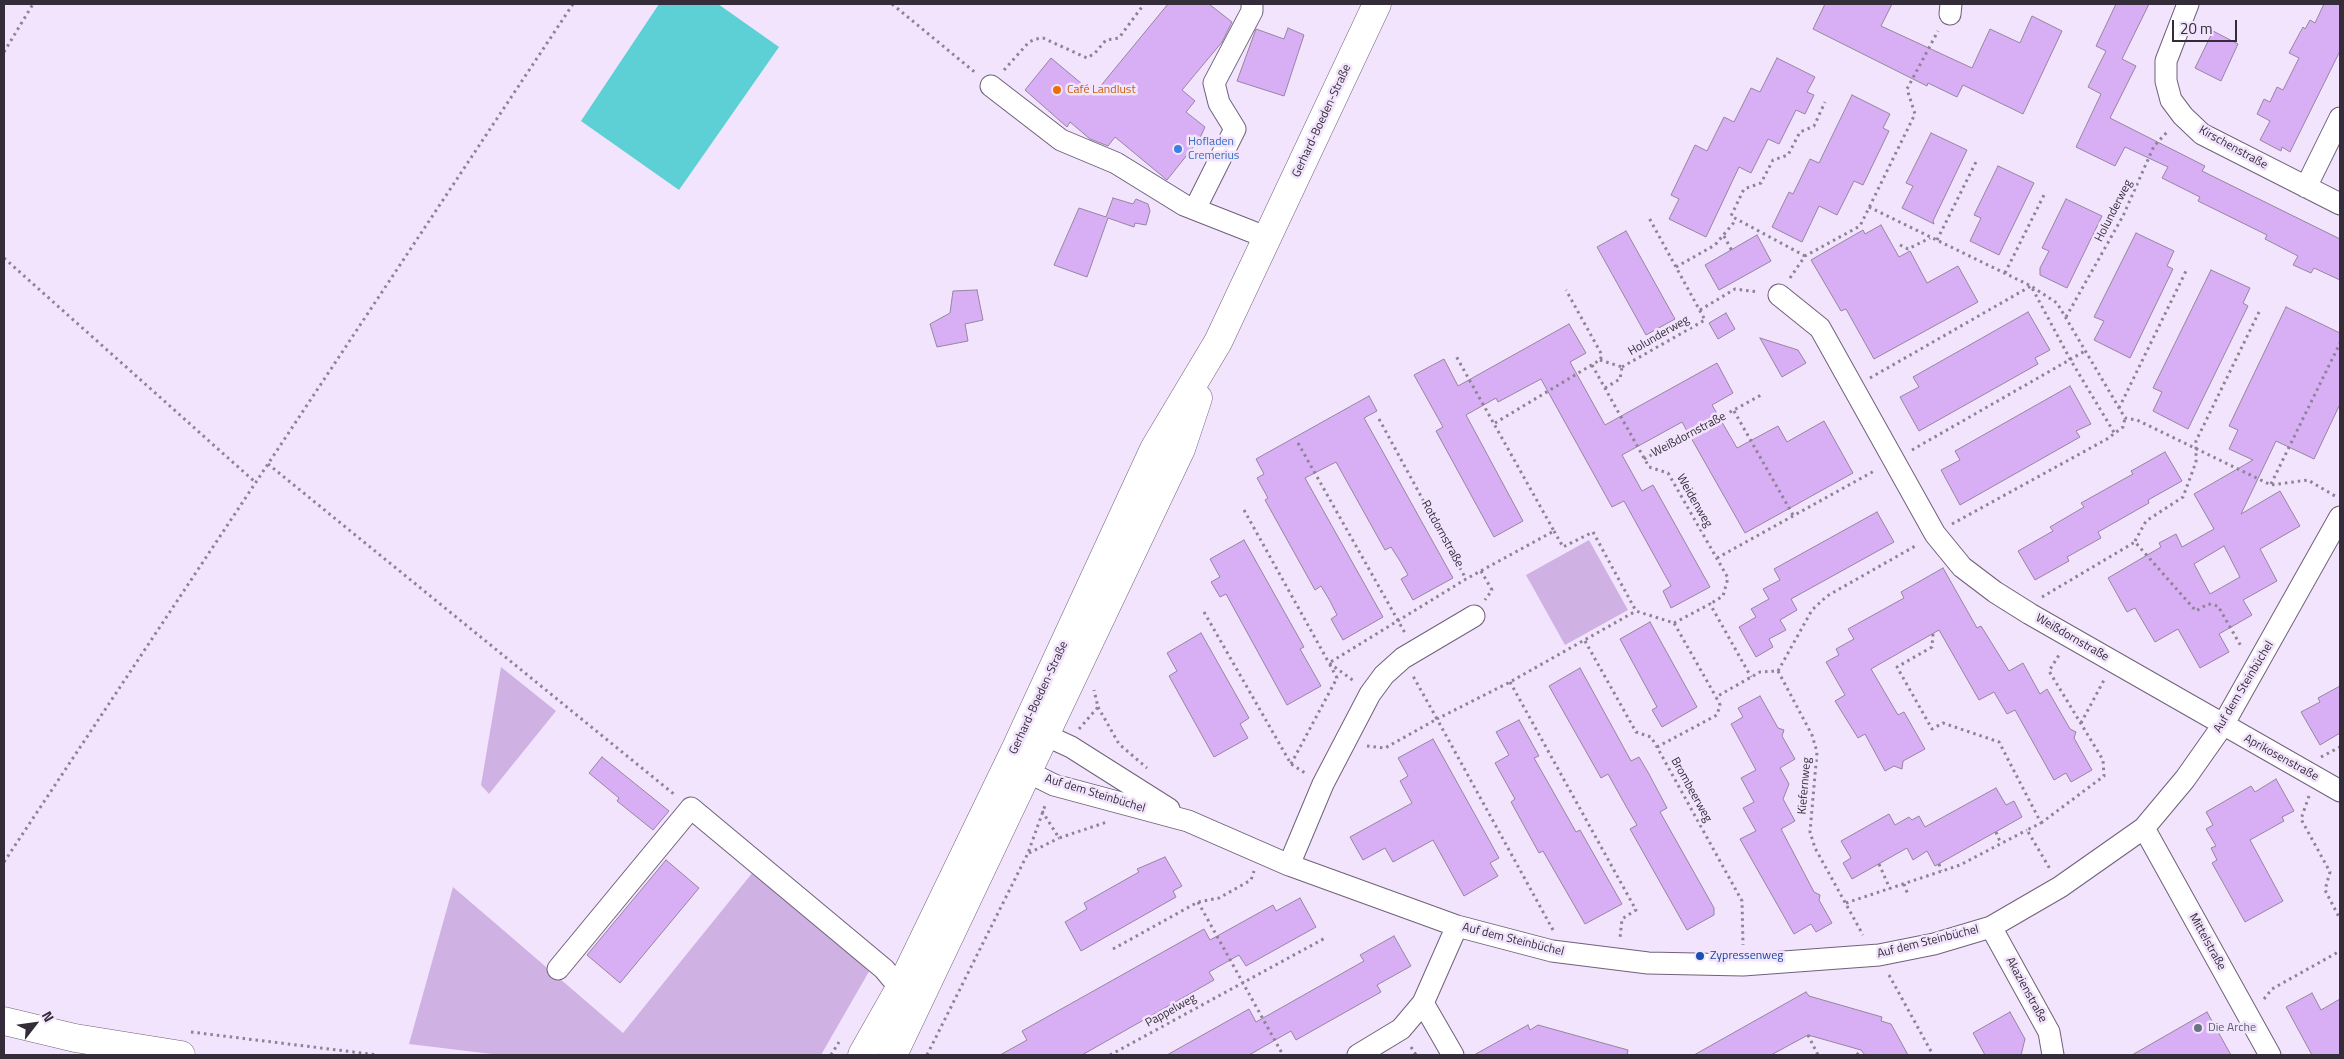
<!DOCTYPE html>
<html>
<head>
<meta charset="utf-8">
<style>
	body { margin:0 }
	#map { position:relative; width:2344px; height:1059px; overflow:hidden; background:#f2e4fc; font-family:"Titillium Web",sans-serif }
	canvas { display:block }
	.frame { position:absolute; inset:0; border:5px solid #342d39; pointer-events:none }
	.north { position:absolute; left:10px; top:999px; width:50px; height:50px; -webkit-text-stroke:4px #f2e4fc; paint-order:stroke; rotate:60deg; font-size:14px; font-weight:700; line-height:20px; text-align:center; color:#342d39 }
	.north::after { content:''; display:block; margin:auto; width:18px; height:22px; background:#342d39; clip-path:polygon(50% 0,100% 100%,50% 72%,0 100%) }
	.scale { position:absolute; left:2172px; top:20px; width:65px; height:22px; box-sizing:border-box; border:2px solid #342d39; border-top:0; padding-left:6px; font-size:15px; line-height:18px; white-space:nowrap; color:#342d39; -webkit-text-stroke:4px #f2e4fc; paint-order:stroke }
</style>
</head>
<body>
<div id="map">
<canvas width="2344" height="1059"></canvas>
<div class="frame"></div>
<div class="north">N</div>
<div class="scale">20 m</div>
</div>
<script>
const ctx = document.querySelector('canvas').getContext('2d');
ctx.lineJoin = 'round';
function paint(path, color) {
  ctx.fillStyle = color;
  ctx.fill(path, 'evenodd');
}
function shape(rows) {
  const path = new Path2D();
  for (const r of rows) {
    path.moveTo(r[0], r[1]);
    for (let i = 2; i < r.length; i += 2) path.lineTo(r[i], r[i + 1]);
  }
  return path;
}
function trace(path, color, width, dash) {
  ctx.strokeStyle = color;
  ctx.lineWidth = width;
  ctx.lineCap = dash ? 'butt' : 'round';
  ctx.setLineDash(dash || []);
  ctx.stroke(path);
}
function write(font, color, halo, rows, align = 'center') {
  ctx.font = font + ' "Titillium Web",sans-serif';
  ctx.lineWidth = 5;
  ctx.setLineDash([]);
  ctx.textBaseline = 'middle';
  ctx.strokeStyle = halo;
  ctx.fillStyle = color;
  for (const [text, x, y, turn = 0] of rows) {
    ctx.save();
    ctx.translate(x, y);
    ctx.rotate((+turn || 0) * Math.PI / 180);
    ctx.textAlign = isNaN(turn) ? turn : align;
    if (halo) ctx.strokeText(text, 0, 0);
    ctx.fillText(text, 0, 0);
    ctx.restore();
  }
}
const green = shape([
	[1589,540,1628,610,1565,645,1526,575],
	[501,667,556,711,489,794,481,785],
	[753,872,871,968,821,1055,500,1055,409,1044,453,887,623,1033]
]);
const water = shape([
	[659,4,718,4,779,47,679,190,581,121]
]);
const building = shape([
	[1168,4,1209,4,1232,22,1222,42,1182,90,1195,101,1186,112,1205,127,1199,140,1167,180,1115,137,1108,146,1090,139,1070,122,1067,127,1025,90,1051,58,1094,94,1168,4],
	[1825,4,1892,4,1881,26,1972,68,1990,29,2020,43,2032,16,2062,31,2023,114,1963,85,1957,97,1928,83,1927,86,1813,29,1825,4],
	[2116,4,2149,4,2122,59,2136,66,2110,118,2205,166,2202,171,2340,239,2340,280,2314,268,2311,273,2293,265,2298,256,2265,239,2267,235,2198,201,2200,197,2162,178,2168,167,2125,147,2115,166,2076,147,2101,94,2088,87,2106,51,2096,46,2116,4],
	[2324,4,2340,4,2340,51,2290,152,2282,147,2281,151,2260,140,2270,121,2257,114,2264,99,2270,102,2277,87,2283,90,2299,58,2289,53,2303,27,2305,29,2310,20,2315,23,2324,4],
	[1288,28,1304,35,1284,96,1237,81,1256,29,1284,39,1288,28],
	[2213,31,2238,44,2221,81,2195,68,2213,31],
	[1777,58,1815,77,1807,92,1814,95,1805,114,1796,110,1779,144,1768,139,1751,173,1739,167,1706,237,1669,219,1679,199,1671,195,1695,145,1707,151,1724,117,1734,122,1751,88,1760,92,1777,58],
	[1852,95,1890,114,1883,128,1889,131,1863,185,1854,181,1837,215,1819,206,1802,242,1772,227,1789,192,1793,194,1810,159,1819,163,1852,95],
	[1931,133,1967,150,1933,221,1934,224,1902,208,1913,186,1906,183,1931,133],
	[1998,166,2034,183,1999,255,1970,241,1981,218,1974,215,1998,166],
	[1113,198,1133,204,1136,199,1148,204,1150,211,1146,225,1135,223,1134,227,1108,218,1087,277,1054,265,1079,208,1106,217,1113,198],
	[2066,199,2102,216,2067,288,2040,275,2040,268,2049,251,2042,248,2066,199],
	[1881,225,1899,257,1910,251,1927,283,1958,266,1978,302,1874,359,1846,309,1841,311,1811,260,1863,230,1865,234,1881,225],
	[1626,231,1675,319,1646,335,1597,247,1626,231],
	[2136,233,2174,251,2167,266,2173,269,2130,358,2094,340,2104,321,2094,317,2136,233],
	[1757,235,1771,261,1719,290,1705,265,1757,235],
	[2211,270,2250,288,2243,303,2248,306,2188,429,2153,411,2162,392,2153,388,2211,270],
	[977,290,983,320,965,324,968,341,937,347,930,324,950,313,953,291,977,290],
	[2286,307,2340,333,2340,404,2314,459,2276,441,2241,514,2280,491,2300,526,2260,549,2277,581,2243,600,2252,615,2219,634,2229,652,2200,668,2178,629,2155,642,2135,608,2127,612,2108,578,2161,547,2159,543,2176,534,2182,547,2214,529,2194,494,2253,460,2229,449,2238,430,2229,426,2286,307],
	[2224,546,2240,577,2210,594,2194,564,2224,546],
	[2028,312,2050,350,2035,358,2038,364,1919,431,1900,397,1919,387,1913,377,2028,312],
	[1726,313,1735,329,1718,339,1709,323,1726,313],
	[1569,324,1586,353,1570,362,1605,425,1717,363,1733,393,1712,405,1737,448,1778,426,1787,442,1824,421,1853,473,1745,533,1682,422,1622,455,1642,491,1653,485,1710,587,1671,608,1663,591,1671,586,1624,501,1612,507,1541,379,1498,402,1496,398,1466,415,1523,521,1494,537,1436,431,1443,427,1414,375,1444,359,1458,386,1569,324],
	[1760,338,1798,350,1806,363,1782,377,1760,338],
	[2070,386,2091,424,2076,431,2080,437,1960,505,1941,470,1960,460,1955,451,2070,386],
	[1369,396,1377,411,1364,418,1453,578,1413,600,1401,579,1408,575,1400,561,1391,547,1385,550,1336,462,1305,478,1383,617,1343,640,1331,619,1337,615,1330,601,1321,586,1315,590,1265,500,1268,498,1257,478,1264,474,1256,459,1369,396],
	[2165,452,2182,481,2148,500,2149,503,2098,532,2101,538,2067,557,2069,561,2035,580,2018,551,2053,531,2050,527,2084,507,2081,503,2133,474,2131,471,2165,452],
	[1877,512,1894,542,1791,599,1797,610,1780,620,1786,630,1769,639,1773,647,1756,657,1739,627,1756,617,1751,609,1769,599,1763,589,1780,580,1774,569,1877,512],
	[1244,540,1304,647,1300,649,1321,686,1287,705,1226,594,1220,597,1211,582,1220,577,1210,559,1244,540],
	[1943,568,1977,628,1981,626,2009,671,2023,663,2040,694,2047,689,2070,729,2076,732,2074,738,2092,770,2071,782,2066,773,2054,780,2015,710,2007,714,1994,692,1979,700,1939,630,1871,669,1898,715,1904,712,1925,749,1903,761,1902,769,1894,766,1885,771,1865,734,1858,738,1835,701,1845,695,1826,662,1839,655,1836,649,1854,639,1848,629,1904,598,1901,592,1943,568],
	[1650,622,1697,707,1662,727,1652,710,1657,707,1620,639,1650,622],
	[1201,633,1249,718,1240,724,1248,738,1214,757,1169,676,1177,671,1167,653,1201,633],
	[1580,668,1631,761,1639,757,1649,774,1667,808,1660,812,1714,908,1714,915,1687,930,1630,829,1637,825,1627,808,1608,774,1601,778,1549,686,1580,668],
	[2340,686,2340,733,2320,745,2301,712,2320,702,2318,698,2340,686],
	[1760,696,1778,728,1784,730,1782,736,1795,759,1780,768,1789,784,1783,799,1795,821,1781,829,1814,892,1820,895,1819,900,1832,923,1816,932,1811,924,1794,934,1740,839,1756,831,1743,808,1754,802,1741,778,1756,770,1731,724,1743,717,1738,708,1760,696],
	[1519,720,1539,756,1534,758,1576,832,1580,830,1622,904,1585,924,1543,851,1539,853,1511,802,1515,799,1495,763,1509,755,1496,732,1519,720],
	[1433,739,1499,858,1490,863,1498,876,1464,896,1433,840,1393,862,1385,848,1363,860,1350,837,1412,803,1400,781,1408,776,1398,758,1433,739],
	[602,757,669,811,653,830,617,801,619,798,589,773,602,757],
	[2276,779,2294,811,2282,817,2284,821,2250,840,2283,901,2245,922,2212,863,2217,860,2211,848,2216,846,2206,829,2213,825,2206,812,2251,786,2255,792,2276,779],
	[1996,788,2006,805,2014,801,2022,817,1935,866,1927,851,1913,860,1907,848,1852,879,1843,863,1851,858,1841,841,1889,814,1895,825,1909,817,1912,820,1919,816,1925,827,1996,788],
	[1165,857,1182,886,1173,891,1176,897,1081,951,1065,922,1087,909,1084,903,1139,872,1137,869,1165,857],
	[666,860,699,888,620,983,587,955,666,860],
	[1300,898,1316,927,1246,966,1239,955,1209,972,1214,980,1082,1055,1000,1055,1027,1040,1022,1031,1204,929,1210,940,1273,905,1276,911,1300,898],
	[1394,936,1411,966,1377,985,1381,992,1296,1040,1291,1031,1249,1055,1167,1055,1249,1009,1256,1022,1364,961,1360,955,1394,936],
	[1806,992,1809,996,1882,1017,1881,1021,1891,1024,1908,1055,1865,1055,1861,1050,1808,1035,1771,1055,1694,1055,1806,992],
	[2312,993,2321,1010,2340,999,2340,1055,2312,1055,2286,1007,2312,993],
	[2010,1012,2025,1039,2021,1055,1985,1055,1973,1033,2010,1012],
	[2207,1012,2231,1055,2132,1055,2207,1012],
	[1528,1025,1530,1030,1538,1025,1628,1050,1627,1055,1474,1055,1528,1025]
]);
const path = shape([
	[892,4,977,74],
	[4,52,33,4],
	[1004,70,1029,42,1036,39,1043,38,1087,58,1095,53,1106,40,1119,38,1144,4],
	[1869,207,2031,286,2057,303,2125,418,2137,420,2271,485,2308,480,2335,496],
	[1724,236,1732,251],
	[1937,240,1977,160],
	[1900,245,1908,249,1930,238],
	[1805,256,1731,216,1744,189,1761,183,1773,160,1788,155,1800,132,1814,126,1825,102],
	[4,258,255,482],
	[1676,267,1715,245,1736,220],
	[2005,273,2045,193],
	[1790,278,1805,256,1860,226,1915,114,1907,89,1938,31],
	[1700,310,1735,289,1758,292],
	[2066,317,2123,216,2154,146,2169,130],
	[1600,360,1622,367],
	[1592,365,1649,467,1668,473,1728,578,1723,596,1710,604],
	[1622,367,1705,320,1648,216],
	[1870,378,2031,286,2070,359,2115,434],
	[1605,388,1620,379,1622,367],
	[2119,408,2186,271],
	[1734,411,1793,515],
	[1379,419,1466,579],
	[1495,423,1600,360,1602,355,1566,290],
	[1298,443,1405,633],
	[1912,450,2085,351],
	[1644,459,1763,394],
	[268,464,675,795],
	[2271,484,2340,343],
	[1244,510,1329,663,1354,681],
	[1952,524,2107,439,2123,427,2125,418],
	[1554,531,1563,547,1593,532,1636,611,1674,623,1716,697],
	[2135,541,2146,521,2183,497,2196,462,2196,441,2259,312],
	[1717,558,1876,470],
	[1481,571,1492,590,1485,600],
	[2042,597,2135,542,2196,611,2208,604,2218,606,2242,648],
	[1204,612,1291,764,1305,773],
	[1674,623,1710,604,1751,677],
	[1933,634,1932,647,1897,667,1932,729,1943,723,1999,742,2041,823,2027,830,2050,869],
	[1585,641,1636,732,1651,737,1657,747,1742,901,1743,945],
	[1778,671,1812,735,1817,752,1810,832,1815,848,1863,935],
	[1510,682,1636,910,1622,919,1620,938],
	[1098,707,1119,744,1147,768],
	[2081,723,2104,680],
	[1079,729,1098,707,1094,690],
	[1367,746,1385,748,1437,719,1413,676],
	[1657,747,1717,715,1720,705,1716,697,1760,672,1778,671,1812,610,1827,596,1917,545],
	[2321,757,2340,747],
	[1291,764,1337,678,1329,663,1466,579,1554,531,1456,356],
	[2309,796,2301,819,2330,872,2325,890,2340,919],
	[1042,811,1059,838,1107,822],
	[2041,823,2104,776,2103,760,2049,671,2059,655],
	[1996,832,2001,844],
	[1029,853,1059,838],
	[4,862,573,4],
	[1879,864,1890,889],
	[1939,864,1941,871],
	[1904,884,1908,895],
	[1198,902,1283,1055],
	[1846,903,1960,865,2027,830],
	[1553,930,1437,719,1510,682,1636,611],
	[1113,949,1198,902,1219,898,1251,880,1254,871],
	[1889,975,1933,1055],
	[2264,999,2272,989,2340,951],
	[191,1032,378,1055],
	[1808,1035,1818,1055],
	[1411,1047,1416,1055],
	[831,1055,839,1042],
	[927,1055,1028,853,1046,803],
	[1110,1055,1327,937],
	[1857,1055,1861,1050]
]);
const minor = shape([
	[2188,4,2166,61,2166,81,2171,100,2183,116,2202,134,2340,204],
	[1950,14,1951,4],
	[991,86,1061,140,1116,163,1184,205,1268,238],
	[2306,187,2340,118],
	[1195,209,1235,129,1219,103,1214,83,1252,11,1252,4],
	[1779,295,1820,328,1935,534,1962,567,1995,592,2030,614,2340,791],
	[1030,737,1045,735,1071,747,1169,809],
	[1019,761,1020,766,1028,772,1054,785,1188,821,1289,865,1457,926,1552,951,1648,963,1743,965,1879,955,1934,944,1991,927,2060,887,2144,828,2185,779,2223,725,2340,517],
	[2144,828,2270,1055],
	[1289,865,1323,784,1370,694,1384,675,1403,658,1474,616],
	[1991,927,2049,1032,2053,1055],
	[558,969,691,808,884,969,900,988],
	[1423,1003,1453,1055],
	[1358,1055,1401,1029,1423,1003,1457,926]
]);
const major = shape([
	[4,1021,75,1038,181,1055],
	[862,1055,900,988,1015,750,1154,449,1218,342,1377,4],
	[893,1055,1181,449,1198,398]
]);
const markers = [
	[1057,90,5,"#e8710a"],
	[1178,149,5,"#3f7fe0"],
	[1700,956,5,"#1a4fb4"],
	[2198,1028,5,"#6b7280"]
];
const foodNames = [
	["Café Landlust",1067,90]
];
const streetNames = [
	["Gerhard-Boeden-Straße",1322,121,-65],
	["Kirschenstraße",2233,148,29],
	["Holunderweg",2114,211,-63],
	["Holunderweg",1659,336,-30],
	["Weißdornstraße",1689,435,-28],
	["Weidenweg",1694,501,60],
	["Rotdornstraße",1442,534,61],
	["Weißdornstraße",2072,638,30],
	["Auf dem Steinbüchel",2244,687,-59],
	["Gerhard-Boeden-Straße",1039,698,-65],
	["Aprikosenstraße",2281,758,29],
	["Kiefernweg",1805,786,-85],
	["Brombeerweg",1691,790,61],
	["Auf dem Steinbüchel",1095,794,17],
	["Auf dem Steinbüchel",1513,940,14],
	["Auf dem Steinbüchel",1928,942,-14],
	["Mittelstraße",2207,942,61],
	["Akazienstraße",2026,990,61],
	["Pappelweg",1171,1011,-29]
];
const shopNames = [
	["Hofladen",1188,142],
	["Cremerius",1188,156]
];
const transitNames = [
	["Zypressenweg",1710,956]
];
const worshipNames = [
	["Die Arche",2208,1028]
];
paint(green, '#cfb2e3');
paint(water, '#5cd0d4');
paint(building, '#d8aff5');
trace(building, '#9585a0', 1);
trace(minor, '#70617b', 23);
trace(major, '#70617b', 29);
trace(path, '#8e8395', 3, [2.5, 4]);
trace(minor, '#fff', 21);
trace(major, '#fff', 28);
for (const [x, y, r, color] of markers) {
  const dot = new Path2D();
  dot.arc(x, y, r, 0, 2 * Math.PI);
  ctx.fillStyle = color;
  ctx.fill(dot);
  trace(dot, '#f2e4fc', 2);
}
write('12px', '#c56008', '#f2e4fc', foodNames, 'left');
write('12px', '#342d39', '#f2e4fc', streetNames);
write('12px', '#366cbe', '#f2e4fc', shopNames, 'left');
write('12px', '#164399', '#f2e4fc', transitNames, 'left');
write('12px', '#5b616d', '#f2e4fc', worshipNames, 'left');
</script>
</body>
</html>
